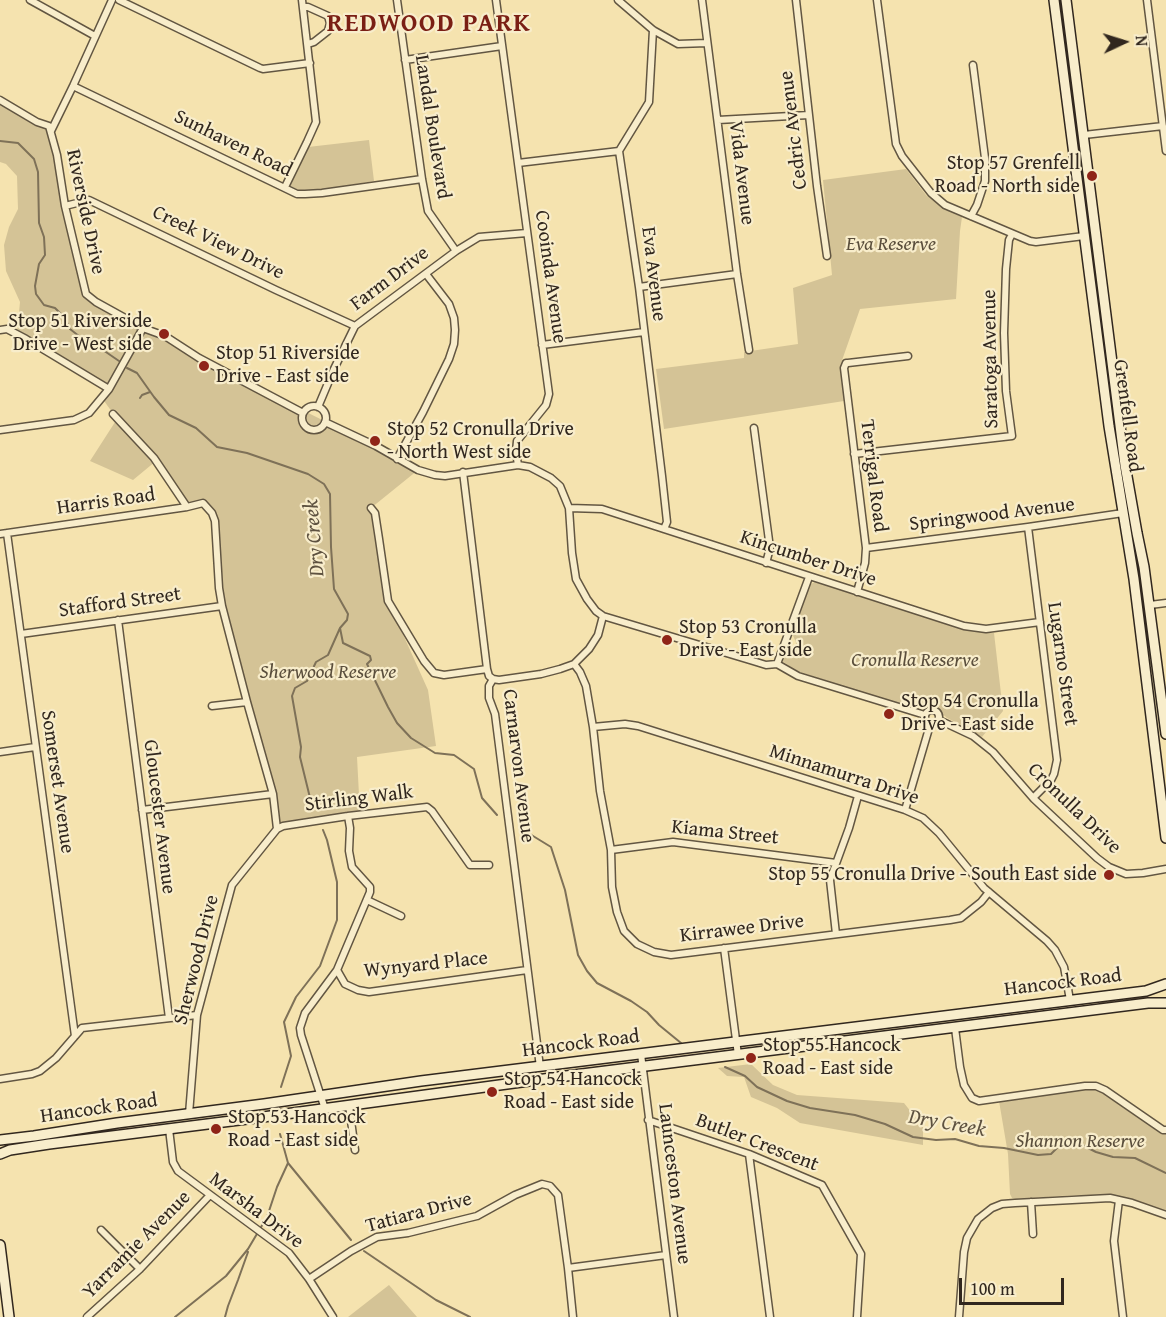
<!DOCTYPE html>
<html>
<head>
<meta charset="utf-8">
<style>
	body { margin:0 }
	#map { position:relative; width:1166px; height:1317px; overflow:hidden; background:#f5e3af; font-family:"Gentium Book Plus",serif }
	canvas { display:block }
	.north { position:absolute; left:1094px; top:12px; width:60px; height:60px; -webkit-text-stroke:4px #f8edcb; paint-order:stroke; rotate:86deg; font-size:16px; font-weight:700; line-height:24px; text-align:center; color:#31271e }
	.north::after { content:''; display:block; margin:auto; width:21px; height:27px; background:#31271e; clip-path:polygon(50% 0,100% 100%,50% 72%,0 100%) }
	.scale { position:absolute; left:959px; top:1278px; width:105px; height:27px; box-sizing:border-box; border:3px solid #31271e; border-top:0; padding-left:8px; font-size:18px; line-height:21px; white-space:nowrap; color:#31271e; -webkit-text-stroke:4px #f8edcb; paint-order:stroke }
</style>
</head>
<body>
<div id="map">
<canvas width="1166" height="1317"></canvas>
<div class="north">N</div>
<div class="scale">100 m</div>
</div>
<script>
const ctx = document.querySelector('canvas').getContext('2d');
ctx.lineJoin = 'round';
function paint(path, color) {
  ctx.fillStyle = color;
  ctx.fill(path, 'evenodd');
}
function shape(rows) {
  const path = new Path2D();
  for (const r of rows) {
    if (r.length === 3) {
      path.moveTo(r[0] + r[2], r[1]);
      path.arc(r[0], r[1], r[2], 0, 2 * Math.PI);
      continue;
    }
    path.moveTo(r[0], r[1]);
    for (let i = 2; i < r.length; i += 2) path.lineTo(r[i], r[i + 1]);
  }
  return path;
}
function trace(path, color, width, dash) {
  ctx.strokeStyle = color;
  ctx.lineWidth = width;
  ctx.lineCap = dash ? 'butt' : 'round';
  ctx.setLineDash(dash || []);
  ctx.stroke(path);
}
function write(font, color, halo, rows, align = 'center') {
  ctx.font = font + ' "Gentium Book Plus",serif';
  ctx.lineWidth = 4.5;
  ctx.setLineDash([]);
  ctx.textBaseline = 'middle';
  ctx.strokeStyle = halo;
  ctx.fillStyle = color;
  for (const [text, x, y, turn = 0] of rows) {
    ctx.save();
    ctx.translate(x, y);
    ctx.rotate((+turn || 0) * Math.PI / 180);
    ctx.textAlign = isNaN(turn) ? turn : align;
    if (halo) ctx.strokeText(text, 0, 0);
    ctx.fillText(text, 0, 0);
    ctx.restore();
  }
}
const green = shape([
	[0,99,40,124,49,132,55,146,86,294,143,328,221,370,367,442,418,470,371,508,388,601,428,690,436,746,357,757,360,814,277,829,273,794,222,606,215,521,203,503,183,502,156,461,133,480,90,461,117,419,102,398,109,389,17,334,20,302,6,271,4,245,9,227,18,209,17,176,6,164,0,162],
	[369,140,374,181,307,192,298,190,290,186,308,147],
	[906,169,926,195,943,208,962,217,960,231,956,299,860,309,840,366,844,401,664,429,656,369,744,358,744,352,798,344,793,288,832,275,823,180],
	[815,582,969,630,985,633,994,633,1003,711,982,737,967,728,947,718,936,708,930,707,921,710,911,708,797,671,782,661,786,649,793,650,797,645,792,633,809,585],
	[751,1064,773,1085,797,1095,904,1103,923,1127,923,1145,800,1123,777,1108,751,1097,744,1077,727,1076,718,1068],
	[1085,1089,1095,1089,1104,1092,1161,1134,1166,1134,1166,1212,1110,1195,1074,1195,1016,1199,1012,1198,1010,1194,1008,1154,999,1101],
	[389,1285,417,1317,348,1317]
]);
const stream = shape([
	[0,141,18,143,34,159,38,172,39,223,44,237,45,255,39,264,35,286,36,294,44,305,55,308,65,318,70,329,89,344,103,350,119,361],
	[127,368,137,373,154,397,169,415,196,428,217,447,247,453,308,474,324,484,330,494,331,547,334,589,348,614,347,620,340,628,343,643,370,656,371,660,367,664,388,707,397,723,411,738,435,753,454,755,474,769,482,798,497,815],
	[140,398,142,395,150,392],
	[313,810,300,757,301,747,292,696,295,688,307,681,316,662,328,655,340,628],
	[520,828,551,847,565,890,578,955,587,971,597,983,631,1001,647,1012,659,1025,681,1043],
	[725,1067,745,1076,757,1087,787,1101,810,1108,855,1115,885,1124,913,1137,936,1140,955,1139,979,1146,1004,1148,1038,1155,1051,1154,1060,1145,1070,1142,1080,1144,1096,1152,1113,1157,1135,1158,1166,1173],
	[281,1087,291,1056,284,1022,296,997,320,966,337,920,337,882,327,840,323,830],
	[280,1134,288,1163,351,1240],
	[364,1251,436,1300,470,1317],
	[175,1317,226,1276,248,1249,267,1217,277,1187,288,1163],
	[225,1317,228,1306,238,1280,248,1252]
]);
const street = shape([
	[30,0,95,36],
	[119,0,260,68,263,69,310,63],
	[397,0,422,179,428,211,456,251],
	[496,0,549,394,546,405,517,441,516,452,518,465],
	[618,0,653,30,678,44,707,43],
	[702,0,737,274,749,350],
	[796,0,817,186,827,256],
	[877,0,896,144,902,156,931,193,945,205,1030,241,1036,242,1084,236],
	[1147,0,1166,151],
	[303,7,308,7,328,16,330,23,328,31,314,42,308,44],
	[653,30,649,102,619,151,639,287,662,476,667,522,664,529],
	[405,60,502,46],
	[73,86,297,194,305,194,322,193,422,179],
	[0,100,37,122,49,126,57,155,65,206,86,294,96,302,143,328,165,336,199,358,303,413],
	[718,120,809,115],
	[51,131,73,86,112,0],
	[1084,135,1163,126],
	[518,163,619,151],
	[285,187,307,142,316,122,302,0],
	[65,206,89,200,276,290,355,326],
	[971,216,977,205,985,181,985,158,973,65],
	[639,287,737,274],
	[0,330,7,329,26,339,109,389],
	[542,345,644,332],
	[314,418,12],
	[318,407,334,369,355,326,456,251,479,237,527,233],
	[113,414,154,458,187,507],
	[325,422,376,446,418,470,435,475,445,476,518,465,530,467,551,478,560,486,569,508,572,553,576,579,587,599,596,611,603,616,753,661,766,665,777,664,798,676,925,715],
	[754,428,770,548,766,563],
	[0,430,74,420,89,413,109,389,143,328],
	[854,454,1012,436,1006,391,1004,333,1006,269,1009,240,1012,234],
	[397,459,423,412,449,359,454,344,455,330,454,318,449,304,426,274],
	[463,472,487,669,489,676,493,679,489,686,489,698,495,714,540,1067],
	[371,508,375,513,379,539,388,601,424,661,434,673,444,675,487,669],
	[569,508,602,509,964,626,986,629,1040,622],
	[1028,527,1057,760,1054,774,1051,780,1033,798],
	[7,533,75,1036],
	[0,534,187,507,203,503,212,513,215,521,219,588,222,606,247,702,273,794,277,829,232,885,197,1015,189,1114],
	[866,548,1028,527,1123,513],
	[857,592,865,563,866,548,844,368,846,363,848,363,908,356],
	[1150,605,1166,603],
	[118,620,169,1018],
	[21,634,222,606],
	[574,664,580,672,586,686,593,727,600,791,611,850,612,887,617,912,624,931,637,944,654,952,671,955,950,920,961,918,981,902,989,892],
	[777,664,809,577],
	[493,679,499,680,541,674,560,669,574,664,589,649,598,635,603,616],
	[212,706,247,702],
	[932,717,7],
	[939,720,973,736,993,752,1034,799,1097,858,1109,867,1126,874,1143,873,1166,869],
	[593,727,625,724,638,726,905,810,923,818,939,833,984,888,1047,941,1055,950,1064,967,1070,1000],
	[0,752,35,747],
	[142,810,273,794],
	[905,810,930,725],
	[277,829,283,826,348,816,427,807,432,811,470,865,489,865],
	[611,850,673,842,836,863],
	[367,900,401,916],
	[836,934,830,880,849,828,858,796],
	[724,948,738,1055],
	[337,970,345,984,358,990,369,992,527,970],
	[955,1028,960,1067,964,1085,972,1098,979,1101,1085,1086,1096,1086,1105,1090,1163,1130,1166,1130],
	[641,1054,674,1317],
	[0,1079,32,1074,40,1071,56,1058,82,1028,197,1015],
	[349,1106,355,1150],
	[325,1109,301,1035,300,1028,305,1013,337,970,370,892,370,887,352,867,349,851,350,828,348,816],
	[648,1120,749,1154,822,1185,861,1254,857,1317],
	[169,1129,173,1162,178,1171,289,1253,309,1279,333,1317],
	[749,1154,770,1317],
	[1119,1200,1114,1241,1123,1317],
	[1031,1202,1033,1234],
	[101,1230,140,1269],
	[568,1268,666,1255],
	[309,1279,351,1251,377,1237,408,1233,477,1216,515,1195,542,1184,550,1186,558,1195,568,1268,573,1317],
	[87,1317,140,1269,210,1195],
	[959,1317,964,1252,967,1238,978,1219,992,1208,1002,1204,1015,1203,1110,1198,1132,1203,1166,1215]
]);
const secondary = shape([
	[1054,0,1109,426,1134,579,1166,838],
	[1066,0,1125,465,1137,533,1144,567,1166,734],
	[0,1140,34,1136,117,1123,264,1104,421,1081,1146,991,1166,984],
	[0,1154,10,1150,49,1144,263,1117,566,1076,1148,1003,1166,1003],
	[0,1245,9,1317]
]);
const markers = [
	[1092,176,6,"#8f2418"],
	[164,334,6,"#8f2418"],
	[204,366,6,"#8f2418"],
	[375,441,6,"#8f2418"],
	[667,640,6,"#8f2418"],
	[889,714,6,"#8f2418"],
	[1109,875,6,"#8f2418"],
	[751,1058,6,"#8f2418"],
	[492,1092,6,"#8f2418"],
	[216,1129,6,"#8f2418"]
];
const streetNames = [
	["Landal Boulevard",432,127,81],
	["Cedric Avenue",794,130,-97],
	["Sunhaven Road",233,144,26],
	["Vida Avenue",741,173,83],
	["Riverside Drive",85,212,78],
	["Creek View Drive",218,243,26],
	["Eva Avenue",653,274,83],
	["Cooinda Avenue",550,277,82],
	["Farm Drive",390,279,-37],
	["Saratoga Avenue",991,359,-91],
	["Grenfell Road",1127,416,82],
	["Terrigal Road",873,476,83],
	["Harris Road",106,502,-8],
	["Springwood Avenue",992,515,-7],
	["Kincumber Drive",808,559,18],
	["Stafford Street",120,603,-8],
	["Lugarno Street",1062,664,82],
	["Carnarvon Avenue",518,766,83],
	["Minnamurra Drive",844,775,18],
	["Somerset Avenue",57,782,82],
	["Stirling Walk",359,799,-7],
	["Cronulla Drive",1074,809,44],
	["Gloucester Avenue",159,817,83],
	["Kiama Street",725,833,6],
	["Kirrawee Drive",742,929,-7],
	["Sherwood Drive",197,960,-76],
	["Wynyard Place",426,965,-6],
	["Hancock Road",1063,983,-7],
	["Hancock Road",581,1044,-7],
	["Hancock Road",99,1109,-8],
	["Butler Crescent",757,1143,21],
	["Launceston Avenue",674,1184,83],
	["Marsha Drive",256,1211,37],
	["Tatiara Drive",419,1213,-15],
	["Yarramie Avenue",137,1245,-45]
];
const poiNames = [
	["Stop 57 Grenfell",1080,164,"right"],
	["Road - North side",1080,187,"right"],
	["Stop 51 Riverside",152,322,"right"],
	["Drive - West side",152,345,"right"],
	["Stop 51 Riverside",216,354],
	["Drive - East side",216,377],
	["Stop 52 Cronulla Drive",387,430],
	["- North West side",387,453],
	["Stop 53 Cronulla",679,628],
	["Drive - East side",679,651],
	["Stop 54 Cronulla",901,702],
	["Drive - East side",901,725],
	["Stop 55 Cronulla Drive - South East side",1097,875,"right"],
	["Stop 55 Hancock",763,1046],
	["Road - East side",763,1069],
	["Stop 54 Hancock",504,1080],
	["Road - East side",504,1103],
	["Stop 53 Hancock",228,1118],
	["Road - East side",228,1141]
];
const parkNames = [
	["Eva Reserve",891,245],
	["Cronulla Reserve",915,661],
	["Sherwood Reserve",328,673],
	["Shannon Reserve",1080,1142]
];
const waterNames = [
	["Dry Creek",315,538,-95],
	["Dry Creek",947,1124,10]
];
const districtNames = [
	["REDWOOD PARK",429,24]
];
paint(green, '#d4c396');
trace(stream, '#7e7158', 2);
trace(street, '#625642', 9);
trace(secondary, '#31271e', 12);
trace(street, '#f8edcb', 6);
trace(secondary, '#f8edcb', 9);
for (const [x, y, r, color] of markers) {
  const dot = new Path2D();
  dot.arc(x, y, r, 0, 2 * Math.PI);
  ctx.fillStyle = color;
  ctx.fill(dot);
  trace(dot, '#f8edcb', 2);
}
write('20px', '#31271e', '#f8edcb', streetNames);
write('20px', '#31271e', '#f8edcb', poiNames, 'left');
write('italic 20px', '#5a4e3c', '#f8edcb', parkNames);
write('italic 21px', '#5e5240', '#f8edcb', waterNames);
ctx.letterSpacing = '1.5px';
write('bold 26px', '#7a1f14', '#f8edcb', districtNames);
ctx.letterSpacing = '0px';
</script>
</body>
</html>
